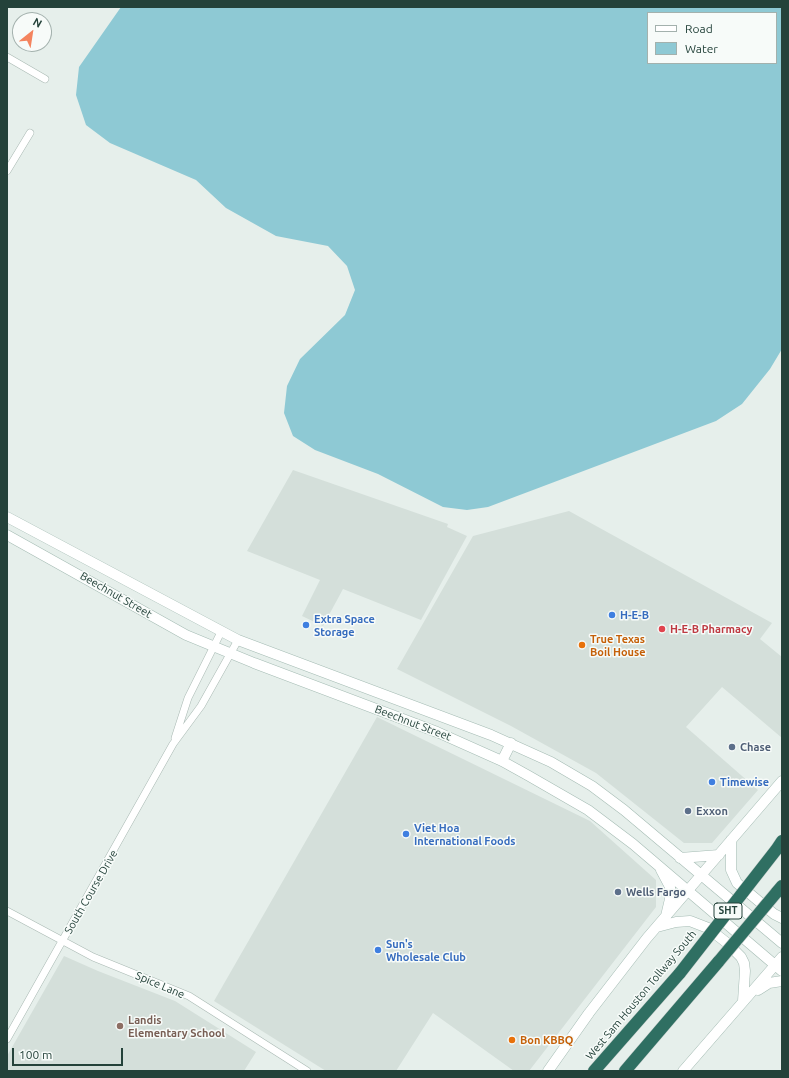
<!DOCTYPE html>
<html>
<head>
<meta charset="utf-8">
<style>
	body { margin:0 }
	#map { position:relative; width:789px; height:1078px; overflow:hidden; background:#e6efeb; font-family:Ubuntu,sans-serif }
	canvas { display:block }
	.frame { position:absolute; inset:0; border:8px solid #24423a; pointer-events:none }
	.legend { position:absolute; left:647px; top:12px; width:130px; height:52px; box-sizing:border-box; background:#f7fbf9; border:1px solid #a3b1ad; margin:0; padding:5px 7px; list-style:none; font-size:12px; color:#24423a }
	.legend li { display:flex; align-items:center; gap:8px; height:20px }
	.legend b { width:20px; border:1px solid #a3b1ad }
	.north { position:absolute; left:12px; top:12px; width:40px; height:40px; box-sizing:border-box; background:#f7fbf9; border:1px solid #a3b1ad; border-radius:50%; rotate:30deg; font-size:11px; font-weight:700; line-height:16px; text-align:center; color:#24423a }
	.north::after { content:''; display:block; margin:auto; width:14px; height:18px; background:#f4845f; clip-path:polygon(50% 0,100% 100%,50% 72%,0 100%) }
	.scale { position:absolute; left:12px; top:1048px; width:111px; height:18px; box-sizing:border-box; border:2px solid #24423a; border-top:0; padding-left:5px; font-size:12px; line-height:14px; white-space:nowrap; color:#24423a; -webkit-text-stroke:3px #f7fbf9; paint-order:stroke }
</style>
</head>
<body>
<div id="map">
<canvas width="789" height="1078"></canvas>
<div class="frame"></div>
<ul class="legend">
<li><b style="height:5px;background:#fff"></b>Road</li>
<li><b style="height:11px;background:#8ec9d4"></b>Water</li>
</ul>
<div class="north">N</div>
<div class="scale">100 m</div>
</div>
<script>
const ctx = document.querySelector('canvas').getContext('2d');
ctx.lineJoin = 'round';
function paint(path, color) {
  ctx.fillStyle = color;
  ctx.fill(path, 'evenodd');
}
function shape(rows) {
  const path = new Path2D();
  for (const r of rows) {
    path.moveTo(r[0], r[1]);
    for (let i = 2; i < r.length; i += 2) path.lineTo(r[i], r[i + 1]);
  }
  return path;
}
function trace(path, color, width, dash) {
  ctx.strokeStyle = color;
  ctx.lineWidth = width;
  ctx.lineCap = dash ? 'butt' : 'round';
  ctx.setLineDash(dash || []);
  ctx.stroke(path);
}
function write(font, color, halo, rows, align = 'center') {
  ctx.font = font + ' Ubuntu,sans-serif';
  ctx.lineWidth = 3;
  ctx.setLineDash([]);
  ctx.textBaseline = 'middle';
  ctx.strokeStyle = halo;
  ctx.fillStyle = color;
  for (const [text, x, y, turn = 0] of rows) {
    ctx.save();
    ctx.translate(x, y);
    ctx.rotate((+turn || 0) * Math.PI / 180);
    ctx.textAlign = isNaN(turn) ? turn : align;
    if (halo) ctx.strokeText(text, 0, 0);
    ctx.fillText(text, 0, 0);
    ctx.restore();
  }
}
const built = shape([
	[293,470,448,524,447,527,467,536,421,620,343,589,323,626,302,616,320,580,247,551],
	[569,511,772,623,760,639,782,657,782,738,722,687,686,727,758,790,712,843,684,843,596,773,511,726,397,669,473,536],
	[377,717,590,821,656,880,656,907,529,1071,514,1071,433,1013,396,1071,326,1071,214,1001],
	[64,956,98,971,175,1001,256,1052,244,1071,7,1071,7,1056]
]);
const water = shape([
	[121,7,782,7,782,349,770,369,742,404,716,421,488,507,467,510,443,507,378,474,315,450,293,436,284,413,287,386,300,359,345,315,355,290,347,266,328,246,276,236,226,208,196,180,110,143,86,125,76,95,79,67],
	[648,13,776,13,776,63,648,63]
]);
const street = shape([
	[7,57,45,79],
	[7,171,30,133],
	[175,738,188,698,221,632],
	[7,911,93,957,189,996,307,1071],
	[7,1039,173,744,201,706,238,640]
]);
const secondary = shape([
	[7,517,238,640,491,735,551,762,592,786,624,810,782,943],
	[7,535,186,635,254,663,437,732,502,761,529,776,588,810,633,844,782,971],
	[502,761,511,743],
	[731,840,731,870,737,883,774,914,782,918],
	[680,858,719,855],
	[661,870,670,887,670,899,666,916],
	[657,927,676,922,690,921,708,928,727,943,741,957,744,963,745,971,743,1001],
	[758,990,769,983,782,981],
	[548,1071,589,1013,647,938,782,781],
	[683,1071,782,957]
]);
const highway = shape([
	[776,850,782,841],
	[776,893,782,886],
	[594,1071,680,973],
	[625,1071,719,961]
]);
const highwayBridge = shape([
	[719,961,776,893],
	[680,973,776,850]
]);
const markers = [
	[612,615,4,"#3f7fe0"],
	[306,625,4,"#3f7fe0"],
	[662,629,4,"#e0444e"],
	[582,645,4,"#e8710a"],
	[732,747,4,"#5c6f8a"],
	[712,782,4,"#3f7fe0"],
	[688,811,4,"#5c6f8a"],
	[406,834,4,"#3f7fe0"],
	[618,892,4,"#5c6f8a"],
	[378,950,4,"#3f7fe0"],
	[120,1026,4,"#8d6e63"],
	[512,1040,4,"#e8710a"]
];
const shields = [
	[728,911,28]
];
const shieldNames = [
	["SHT",728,911]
];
const streetNames = [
	["Beechnut Street",116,595,30],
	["Beechnut Street",413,723,21],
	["South Course Drive",91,892,-60],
	["Spice Lane",160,985,23],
	["West Sam Houston Tollway South",641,995,-50]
];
const shopNames = [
	["H-E-B",620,615],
	["Extra Space",314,619],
	["Storage",314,632],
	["Timewise",720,782],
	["Viet Hoa",414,828],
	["International Foods",414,841],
	["Sun's",386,944],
	["Wholesale Club",386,957]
];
const healthNames = [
	["H-E-B Pharmacy",670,629]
];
const foodNames = [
	["True Texas",590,639],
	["Boil House",590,652],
	["Bon KBBQ",520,1040]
];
const serviceNames = [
	["Chase",740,747],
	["Exxon",696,811],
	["Wells Fargo",626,892]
];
const educationNames = [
	["Landis",128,1020],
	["Elementary School",128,1033]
];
paint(built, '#d4dfda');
paint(water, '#8ec9d4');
trace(street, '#a8b8b2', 8);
trace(secondary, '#a4bbb3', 11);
trace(highway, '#c2cac8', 13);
trace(street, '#fff', 7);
trace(secondary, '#fff', 10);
trace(highway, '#2f6f62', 12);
trace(highwayBridge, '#c2cac8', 13, []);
trace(highwayBridge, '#2f6f62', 12);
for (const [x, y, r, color] of markers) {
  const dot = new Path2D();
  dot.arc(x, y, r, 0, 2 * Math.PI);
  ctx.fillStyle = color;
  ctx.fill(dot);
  trace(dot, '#f7fbf9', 1.5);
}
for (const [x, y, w] of shields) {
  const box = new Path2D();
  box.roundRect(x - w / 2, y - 8, w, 16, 3);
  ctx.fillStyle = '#f7fbf9';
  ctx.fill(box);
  trace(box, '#24423a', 1);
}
write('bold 10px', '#24423a', null, shieldNames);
write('11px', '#24423a', '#f7fbf9', streetNames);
write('bold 11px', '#366cbe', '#f7fbf9', shopNames, 'left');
write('bold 11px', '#be3a42', '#f7fbf9', healthNames, 'left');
write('bold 11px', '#c56008', '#f7fbf9', foodNames, 'left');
write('bold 11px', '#4e5e75', '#f7fbf9', serviceNames, 'left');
write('bold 11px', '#785e54', '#f7fbf9', educationNames, 'left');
</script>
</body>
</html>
